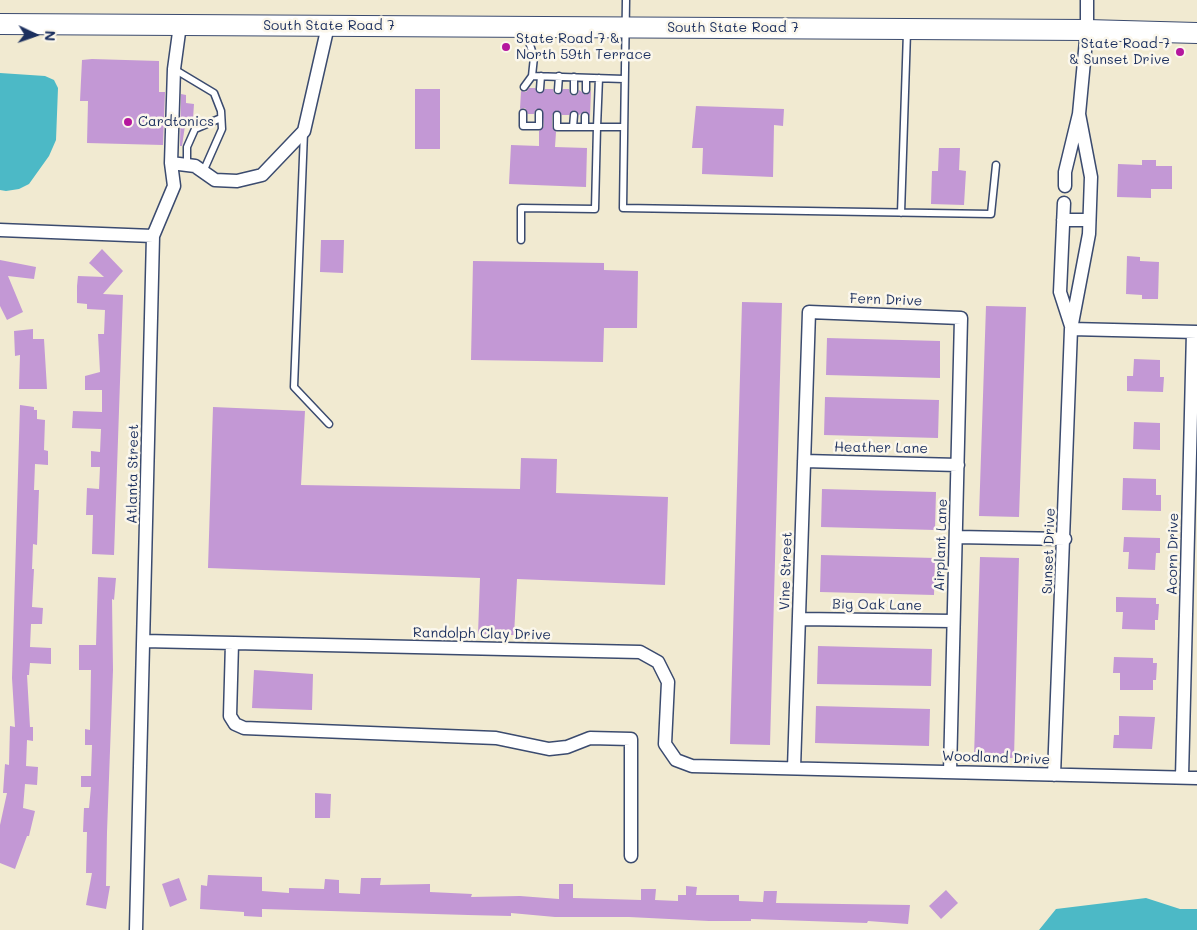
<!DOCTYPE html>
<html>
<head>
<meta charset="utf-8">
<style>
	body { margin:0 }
	#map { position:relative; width:1197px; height:930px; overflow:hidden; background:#f1ead1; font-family:Mali,sans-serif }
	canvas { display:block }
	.north { position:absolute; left:10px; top:10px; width:50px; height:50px; -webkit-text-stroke:4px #fbf7ec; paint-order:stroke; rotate:93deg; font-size:14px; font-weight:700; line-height:20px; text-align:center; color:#1b2f5e }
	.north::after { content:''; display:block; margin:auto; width:18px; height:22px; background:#1b2f5e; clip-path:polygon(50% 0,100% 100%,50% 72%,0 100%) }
</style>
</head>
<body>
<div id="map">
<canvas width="1197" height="930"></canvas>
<div class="north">N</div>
</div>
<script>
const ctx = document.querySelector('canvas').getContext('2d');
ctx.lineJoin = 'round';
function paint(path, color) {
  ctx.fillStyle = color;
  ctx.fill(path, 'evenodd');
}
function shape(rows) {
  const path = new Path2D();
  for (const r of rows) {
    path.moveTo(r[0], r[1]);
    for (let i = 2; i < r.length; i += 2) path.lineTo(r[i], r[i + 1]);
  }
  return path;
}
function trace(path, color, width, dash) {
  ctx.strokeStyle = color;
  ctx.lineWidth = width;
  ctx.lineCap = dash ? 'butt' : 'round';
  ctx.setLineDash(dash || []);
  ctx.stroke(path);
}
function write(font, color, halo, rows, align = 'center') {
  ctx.font = font + ' Mali,sans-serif';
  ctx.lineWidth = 5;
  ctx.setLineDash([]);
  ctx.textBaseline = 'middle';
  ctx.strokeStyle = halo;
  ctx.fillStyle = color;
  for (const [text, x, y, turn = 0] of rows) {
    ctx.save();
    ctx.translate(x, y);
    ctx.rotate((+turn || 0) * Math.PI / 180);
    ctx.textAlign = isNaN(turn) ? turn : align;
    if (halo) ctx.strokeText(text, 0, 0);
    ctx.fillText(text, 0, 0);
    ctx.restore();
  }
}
const water = shape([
	[0,73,45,76,54,80,58,88,56,140,49,156,29,184,19,189,6,191,0,190],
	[1146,898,1180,909,1197,909,1197,930,1039,930,1056,909]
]);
const building = shape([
	[92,59,159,61,159,92,165,92,163,145,87,143,88,101,80,101,82,60],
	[529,88,535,88,540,94,545,89,553,89,554,93,558,95,563,89,569,89,570,94,574,96,578,94,579,90,586,95,591,91,590,116,585,111,579,115,574,110,569,115,562,115,557,110,552,115,552,127,556,132,555,147,587,148,586,187,509,184,511,145,539,146,539,131,544,126,542,109,536,109,534,114,528,114,525,108,520,109,521,91,526,92],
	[415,89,440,89,440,149,415,149],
	[181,94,186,95,186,103,194,104,193,119,186,119,182,146,180,146],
	[696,106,784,109,783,126,774,125,773,177,702,174,703,148,692,148],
	[939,148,960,148,959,170,966,171,964,205,931,204,932,171,938,171],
	[1142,160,1156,160,1156,166,1172,166,1172,189,1151,189,1151,198,1117,197,1118,164,1142,165],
	[321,240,344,240,343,273,320,272],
	[102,249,123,271,103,294,123,295,114,555,92,554,93,515,86,515,87,488,99,489,100,467,91,467,91,451,100,452,101,429,72,428,73,411,102,412,102,390,85,390,85,376,100,372,98,334,104,334,105,310,87,309,87,304,77,303,77,286,78,276,104,277,89,263],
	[1127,256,1140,257,1140,261,1159,262,1158,299,1142,299,1142,295,1126,294],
	[0,260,36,267,34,279,8,276,23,312,7,320,0,306],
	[473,261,604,263,604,270,638,271,637,328,604,328,603,362,471,360],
	[742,302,782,303,770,745,730,744],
	[986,306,1026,307,1019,517,979,516],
	[33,329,33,339,44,339,47,389,19,389,20,355,15,356,14,331],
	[827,338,940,341,940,378,826,375],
	[1134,359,1160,360,1160,377,1164,377,1163,392,1127,391,1127,376,1133,376],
	[825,397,939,400,938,438,824,435],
	[20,405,34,407,34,410,37,410,37,419,45,420,44,450,48,451,48,465,35,464,34,490,39,490,37,545,33,544,32,569,34,569,32,607,43,608,42,624,31,624,30,647,51,648,51,664,30,663,29,675,27,675,30,727,33,727,33,741,27,740,26,766,38,767,37,785,25,784,23,808,35,811,29,836,27,836,15,869,0,863,0,825,7,793,3,793,5,764,9,765,10,726,15,727,12,678],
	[213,407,305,411,301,485,520,489,521,458,557,459,556,493,668,497,665,585,517,579,514,635,478,634,480,578,208,568],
	[1134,422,1160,423,1160,450,1133,449],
	[1123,478,1156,479,1156,495,1161,495,1161,511,1122,510],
	[822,489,936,492,935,530,821,527],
	[1124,537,1160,538,1160,553,1156,553,1155,570,1128,569,1129,552,1123,552],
	[821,555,935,558,934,595,820,592],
	[980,557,1019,558,1014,758,974,757],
	[98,577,116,578,114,600,112,599,113,670,107,832,106,886,110,886,106,909,86,905,92,873,86,873,87,832,83,832,84,808,89,808,91,787,81,787,81,776,91,776,92,745,85,745,85,729,90,730,91,670,79,670,79,645,96,645],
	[1116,597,1156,598,1156,604,1159,604,1158,620,1155,620,1155,630,1122,629,1123,612,1116,612],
	[818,646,932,649,931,686,817,684],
	[1114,657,1153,658,1153,663,1157,663,1156,680,1153,680,1153,690,1120,690,1120,673,1113,673],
	[254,670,313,674,312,710,252,708],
	[816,706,930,709,929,746,815,743],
	[1119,716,1155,717,1152,749,1113,748,1114,735,1119,735],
	[315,793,331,794,330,818,315,818],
	[208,875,262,877,262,891,289,893,289,888,324,889,325,879,339,880,339,893,360,894,361,878,381,878,380,885,430,884,430,892,472,894,471,897,520,896,559,899,559,884,573,884,573,898,641,900,641,889,656,889,655,900,678,901,678,895,686,895,686,886,697,887,696,895,739,895,739,901,763,902,764,891,777,891,776,903,910,905,908,924,868,921,867,923,751,919,751,921,709,921,629,917,555,917,511,913,511,916,468,915,262,909,262,917,244,916,244,912,200,909,201,885,207,886],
	[179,878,187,900,170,907,162,884],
	[946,890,958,903,941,919,929,906]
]);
const service = shape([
	[626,0,623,208,991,214,996,165],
	[174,69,214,93,221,111,222,129,203,172],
	[532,76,624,79],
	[599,78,597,127,623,127],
	[524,87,532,76,534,57,525,30],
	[540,89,541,76],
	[558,90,559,76],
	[586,90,586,78],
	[574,91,574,77],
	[523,113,523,126,539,126,539,113],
	[573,127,574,115],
	[585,127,585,116],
	[304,132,294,387,329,424],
	[187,165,187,147,195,129,221,118],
	[901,213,907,32],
	[521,240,521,208,595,209,597,127,557,127,557,115]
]);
const minor = shape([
	[171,163,195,166,215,180,237,181,262,175,304,131,328,26],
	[1065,186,1065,172,1079,114,1087,30,1087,0],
	[1064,203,1060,292,1071,326],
	[1063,220,1089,220],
	[0,230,153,236],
	[1071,329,1197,332],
	[804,461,958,465],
	[956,537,1065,539],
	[800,619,953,621],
	[144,641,640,652,658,662,668,682,665,744,676,760,692,766,1197,778],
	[232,643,230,716,235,724,244,728,496,738,549,749,567,747,590,738,631,739,631,856],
	[794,768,809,312,961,318,950,772],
	[1054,775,1071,329,1089,234,1091,177,1079,114],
	[1182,777,1193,332],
	[136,930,153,236,174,186,171,163,174,69,180,25]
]);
const primary = shape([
	[0,24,1087,30,1197,33]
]);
const markers = [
	[506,47,5,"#b5179e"],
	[1180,52,5,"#b5179e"],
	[128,122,5,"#b5179e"]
];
const streetNames = [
	["South State Road 7",329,26],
	["South State Road 7",733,28],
	["Fern Drive",886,300,2],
	["Heather Lane",881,448,1],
	["Atlanta Street",133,474,-89],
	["Airplant Lane",941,545,-88],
	["Sunset Drive",1049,551,-88],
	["Acorn Drive",1173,554,-89],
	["Vine Street",786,571,-88],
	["Big Oak Lane",877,605,1],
	["Randolph Clay Drive",482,634,1],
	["Woodland Drive",996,758,2]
];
const poiNames = [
	["State Road 7 &",516,39],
	["North 59th Terrace",516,55],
	["State Road 7",1170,44,"right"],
	["& Sunset Drive",1170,60,"right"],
	["Cardtonics",138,122]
];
paint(water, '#4cb9c6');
paint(building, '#c398d5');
trace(service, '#3b4b6f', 9);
trace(minor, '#3b4b6f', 15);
trace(primary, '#3b4b6f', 22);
trace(service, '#fff', 6);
trace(minor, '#fff', 12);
trace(primary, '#fff', 20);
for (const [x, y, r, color] of markers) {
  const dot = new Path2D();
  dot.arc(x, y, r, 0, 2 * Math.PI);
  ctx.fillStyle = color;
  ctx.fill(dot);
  trace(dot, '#fbf7ec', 2);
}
write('14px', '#1b2f5e', '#fbf7ec', streetNames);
write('14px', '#1b2f5e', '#fbf7ec', poiNames, 'left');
</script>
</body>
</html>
